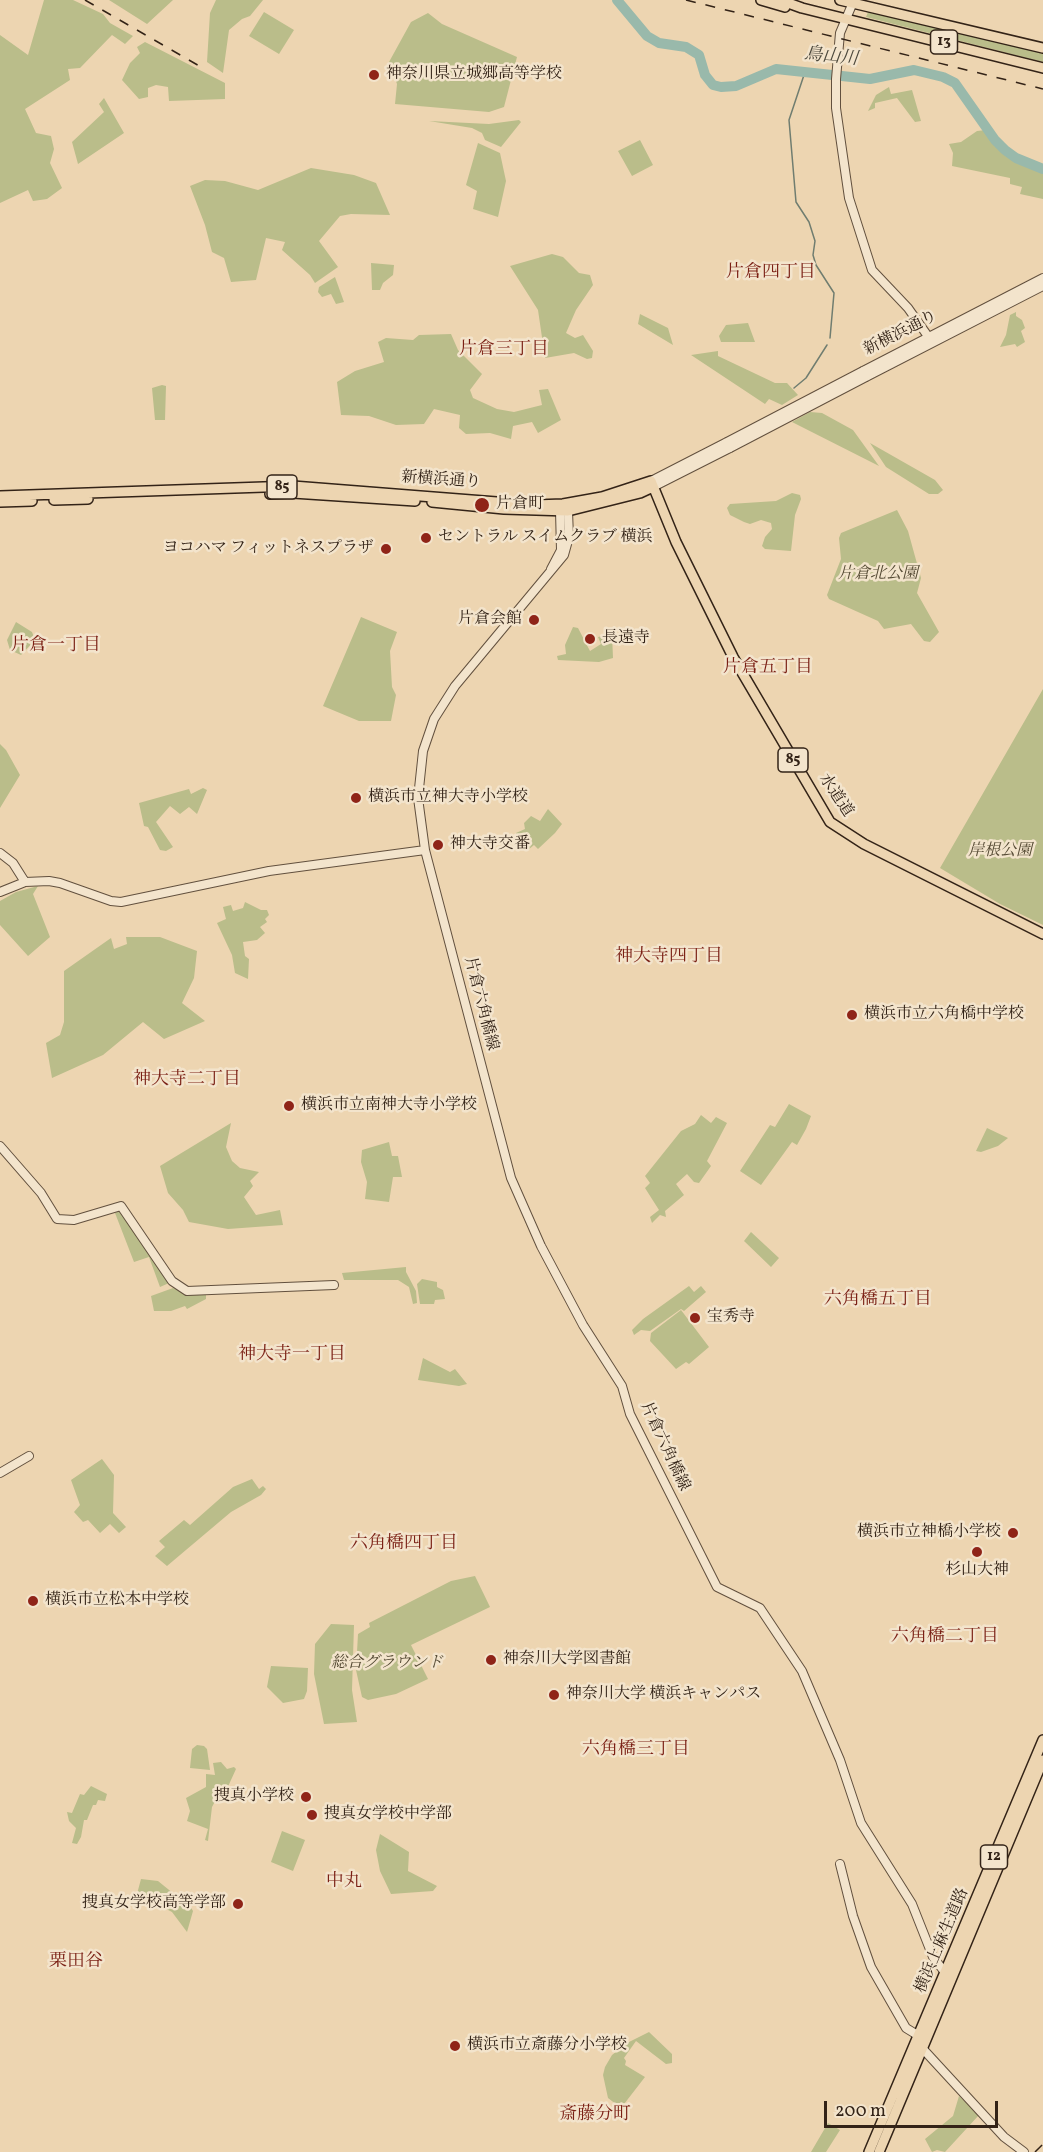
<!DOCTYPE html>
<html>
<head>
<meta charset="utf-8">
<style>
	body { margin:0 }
	#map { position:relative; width:1043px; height:2152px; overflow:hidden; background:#edd5b1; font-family:Vollkorn,serif }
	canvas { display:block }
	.scale { position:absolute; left:824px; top:2101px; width:174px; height:27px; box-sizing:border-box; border:3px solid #332317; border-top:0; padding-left:8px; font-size:18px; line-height:21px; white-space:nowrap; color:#332317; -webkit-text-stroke:4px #f3e4cc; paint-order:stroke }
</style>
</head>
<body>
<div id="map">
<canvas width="1043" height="2152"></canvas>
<div class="scale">200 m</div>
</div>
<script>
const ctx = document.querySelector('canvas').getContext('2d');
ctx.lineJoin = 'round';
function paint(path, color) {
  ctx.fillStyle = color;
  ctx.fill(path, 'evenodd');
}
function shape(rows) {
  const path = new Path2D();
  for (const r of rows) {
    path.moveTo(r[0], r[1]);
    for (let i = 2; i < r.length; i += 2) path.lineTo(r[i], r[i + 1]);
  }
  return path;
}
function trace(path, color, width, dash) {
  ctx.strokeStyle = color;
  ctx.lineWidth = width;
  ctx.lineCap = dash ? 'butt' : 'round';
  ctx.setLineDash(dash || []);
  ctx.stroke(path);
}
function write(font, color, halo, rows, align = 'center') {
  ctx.font = font + ' Vollkorn,"Noto Serif JP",serif';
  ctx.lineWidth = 5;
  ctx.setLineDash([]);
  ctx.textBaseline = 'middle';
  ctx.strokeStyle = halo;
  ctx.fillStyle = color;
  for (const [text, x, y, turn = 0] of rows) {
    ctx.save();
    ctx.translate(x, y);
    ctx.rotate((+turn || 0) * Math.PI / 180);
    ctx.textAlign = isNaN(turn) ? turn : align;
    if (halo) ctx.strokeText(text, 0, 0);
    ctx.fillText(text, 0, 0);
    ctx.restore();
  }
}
const green = shape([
	[44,0,73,0,103,14,110,23,133,36,125,44,112,35,80,68,68,69,70,80,25,109,36,133,51,136,54,149,50,163,62,188,47,199,33,201,28,190,0,203,0,35,28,55],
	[109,0,173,0,147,24],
	[216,0,263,0,250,16,242,19,229,30,223,73,207,62,210,13],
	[264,12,294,30,279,54,249,36],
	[868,12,1043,52,1043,62,866,17],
	[428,13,442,24,517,57,504,107,489,112,395,104,397,84,389,62,411,22],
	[145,42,225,83,225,99,169,101,168,87,156,85,148,88,148,97,139,99,122,80,130,63,140,53,137,47],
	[889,87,891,94,912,90,921,121,915,122,897,98,875,103,875,108,868,111,876,95],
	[104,98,124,133,78,164,72,142,104,112,99,104],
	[519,120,521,122,501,147,485,140,482,133,472,128,429,121,489,124],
	[986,130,994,143,1016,161,1043,171,1043,199,1020,194,1022,187,1010,184,1010,178,952,166,953,153,949,144,961,142,977,131],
	[640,140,653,165,632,176,618,151],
	[478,143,500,153,506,181,498,217,473,209,477,191,466,185],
	[311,168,354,175,376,183,390,215,351,214,340,216,319,241,338,267,315,283,310,275,282,250,285,242,266,238,256,280,231,282,224,258,212,252,205,225,190,186,205,180,225,181,258,190],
	[552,254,563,257,579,273,590,275,593,285,576,310,566,333,575,338,583,335,593,351,592,358,587,359,574,353,545,358,538,310,510,266],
	[371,263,394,265,393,275,383,283,380,290,372,290],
	[335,277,344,302,336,304,331,294,322,297,318,292,319,287],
	[1016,312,1016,316,1022,320,1025,328,1021,331,1025,342,1017,347,1015,344,1000,347,1006,335,1010,315],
	[640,314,668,328,673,345,638,324],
	[748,323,755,342,721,342,719,336,726,325],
	[451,334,458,350,482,374,470,390,473,398,497,409,514,412,542,405,539,390,548,389,561,420,538,433,532,422,513,426,511,439,490,433,466,434,459,428,460,415,434,409,424,424,396,425,369,416,341,415,337,382,355,371,384,362,378,342,386,338,413,340,419,335],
	[718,351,718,356,775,383,787,383,798,395,782,405,769,399,765,404,691,355],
	[162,385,166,386,165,420,155,420,152,388],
	[810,412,822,413,853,430,879,466,792,422],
	[870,443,935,480,943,490,938,494,929,494,886,467],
	[792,493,800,495,801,499,795,515,791,551,765,549,762,546,765,537,772,529,771,523,761,520,750,524,744,522,730,515,727,508,730,504,776,501],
	[897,510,908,531,921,578,917,593,939,632,930,642,924,641,911,624,884,629,878,621,829,599,827,595,841,559,839,538,841,533],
	[361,617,397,632,390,651,392,687,396,695,391,721,359,721,323,706],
	[16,622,32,632,35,640,21,655,10,650,7,640],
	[573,627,578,628,590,651,601,644,598,637,612,634,613,658,599,662,558,660,557,656,566,654,565,645],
	[1043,689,1043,925,1000,904,940,868],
	[0,744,6,750,20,775,0,808],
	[203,788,207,790,197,814,189,807,180,814,170,806,156,822,173,847,166,851,160,850,148,827,144,826,139,803,189,789,191,794],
	[548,809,562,824,555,833,538,849,534,845,528,850,517,843,516,833,525,829,524,823,531,816,540,821],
	[38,886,33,894,50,937,28,956,0,925,0,901,16,892],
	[245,902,261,910,267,910,269,915,265,919,267,922,260,927,265,933,257,940,243,942,245,956,249,959,248,979,235,973,232,955,217,923,226,919,223,907,231,905,233,911,243,908],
	[126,937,160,937,197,951,194,978,182,1003,205,1021,164,1039,143,1022,103,1055,52,1078,46,1043,60,1035,64,1022,64,971,111,938,114,949,127,944],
	[789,1104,811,1116,806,1129,797,1145,792,1142,761,1185,740,1171,770,1125,775,1127],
	[701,1115,711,1123,716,1117,727,1123,707,1161,711,1166,699,1183,694,1182,687,1174,676,1184,684,1195,665,1211,666,1217,660,1215,652,1223,650,1217,659,1210,645,1188,650,1183,645,1176,681,1131,695,1124],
	[231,1123,226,1147,232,1161,240,1168,259,1172,250,1181,253,1186,244,1197,256,1215,280,1210,283,1225,228,1229,189,1222,183,1210,168,1193,160,1166],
	[987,1128,1008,1138,998,1146,981,1152,976,1151],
	[389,1142,392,1156,398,1156,402,1177,393,1177,389,1202,365,1199,367,1182,361,1162,362,1150],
	[119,1211,169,1283,160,1287,149,1257,134,1262,115,1213],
	[751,1232,779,1258,771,1267,744,1241],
	[406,1267,406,1272,416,1291,417,1303,413,1304,409,1287,398,1280,344,1280,342,1273],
	[422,1279,437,1282,437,1287,443,1290,445,1299,435,1300,434,1304,420,1304,417,1284],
	[689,1286,694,1292,701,1286,706,1292,684,1311,681,1309,650,1331,641,1330,634,1335,632,1330,643,1319],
	[173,1288,190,1295,206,1295,206,1299,187,1309,185,1306,171,1311,154,1311,151,1296],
	[681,1310,709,1347,689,1364,686,1362,676,1369,650,1341,651,1333],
	[423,1358,450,1372,455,1369,467,1384,459,1386,418,1380],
	[102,1459,114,1475,113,1513,126,1527,119,1533,110,1524,100,1533,88,1520,83,1522,74,1512,80,1505,71,1480],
	[252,1479,259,1489,263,1486,266,1489,261,1495,231,1512,167,1566,155,1556,165,1547,159,1541,184,1520,190,1525,233,1487],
	[475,1576,490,1607,411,1645,428,1679,396,1694,368,1700,362,1697,356,1670,358,1634,370,1627,369,1623,451,1581],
	[331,1624,354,1625,352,1690,357,1722,324,1724,314,1674,315,1644],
	[271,1666,308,1668,307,1691,304,1699,283,1703,267,1687],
	[197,1745,204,1746,207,1749,210,1770,190,1768,192,1749],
	[221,1762,227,1769,234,1767,236,1769,226,1791,220,1792,212,1807,208,1841,205,1840,208,1829,187,1821,190,1811,186,1798,206,1787,206,1774,215,1775,213,1763],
	[91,1786,107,1794,105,1801,98,1800,96,1805,93,1805,87,1820,84,1820,81,1837,77,1844,72,1843,76,1828,69,1821,67,1812,72,1813,80,1794,84,1795],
	[282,1831,305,1840,293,1871,271,1862],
	[380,1834,409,1852,408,1871,437,1886,433,1891,391,1894,380,1871,376,1850],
	[141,1879,158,1881,174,1894,184,1896,193,1911,187,1932,172,1912,137,1894],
	[649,2032,672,2054,672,2063,666,2064,636,2041,624,2058,626,2061,625,2065,645,2077,621,2108,608,2098,603,2075,605,2067,612,2055,627,2043],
	[959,2096,979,2115,945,2152,937,2150,932,2152,925,2139,953,2116],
	[828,2123,840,2130,826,2152,811,2152]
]);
const stream = shape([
	[805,72,789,120,796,202,809,222,815,241,813,255,816,265,834,293,830,338],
	[794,388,806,378,827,345]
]);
const river = shape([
	[617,0,647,36,659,43,686,47,699,55,705,75,713,85,721,87,736,86,776,69,870,79,914,70,943,77,955,83,995,140,1005,150,1016,158,1043,169]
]);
const tertiary = shape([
	[854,0,840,33,836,79,836,108,849,198,872,270,908,308,932,342],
	[863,371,1043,278],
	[866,377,1043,286],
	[651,481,727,442],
	[653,487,730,448],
	[551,569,561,550,560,511,563,504,568,511,569,537,564,555,455,686,434,719,423,751,418,798,425,850,511,1178,541,1246,583,1325,622,1386,630,1414,717,1587,760,1608,802,1671,840,1760,861,1823,912,1904,933,1957,947,1975],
	[0,853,13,863,25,882],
	[0,892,25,882,49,881,60,883,111,901,121,902,269,871,425,850],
	[0,1146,41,1193,57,1219,74,1220,121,1206,172,1281,187,1291,334,1285],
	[0,1473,29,1456],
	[840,1864,853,1916,871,1967,906,2028,919,2036],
	[922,2048,1004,2137,1024,2152]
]);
const primary = shape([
	[761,0,785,7],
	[780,0,802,8,1043,68],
	[840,0,1043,48],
	[270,494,293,493,415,501],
	[0,496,293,486,535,505,563,504,602,497,651,481,676,542,733,657,830,822,864,844,1043,934],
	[54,500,88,499],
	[0,502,32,501],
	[432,502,504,509,568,511,640,493,653,487],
	[869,2152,1043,1740],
	[879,2152,1043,1760]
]);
const rail = shape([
	[85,0,201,67],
	[686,0,1043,89],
	[1035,2152,1043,2144]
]);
const tertiaryBridge = shape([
	[727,442,863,371],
	[730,448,866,377]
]);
const markers = [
	[374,75,6,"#8f2418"],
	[482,505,8,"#8f2418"],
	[426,538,6,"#8f2418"],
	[386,549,6,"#8f2418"],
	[534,620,6,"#8f2418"],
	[590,639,6,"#8f2418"],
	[356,798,6,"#8f2418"],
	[438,845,6,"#8f2418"],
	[852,1015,6,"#8f2418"],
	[289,1106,6,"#8f2418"],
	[695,1318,6,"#8f2418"],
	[1013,1533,6,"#8f2418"],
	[977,1552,6,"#8f2418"],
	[33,1601,6,"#8f2418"],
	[491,1660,6,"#8f2418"],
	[554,1695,6,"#8f2418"],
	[306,1797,6,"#8f2418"],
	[312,1815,6,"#8f2418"],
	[238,1904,6,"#8f2418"],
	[455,2046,6,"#8f2418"]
];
const shields = [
	[944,42,27],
	[282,487,30],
	[793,760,30],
	[994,1857,27]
];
const shieldNames = [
	["13",944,42],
	["85",282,487],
	["85",793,760],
	["12",994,1857]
];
const poiNames = [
	["神奈川県立城郷高等学校",386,75],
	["片倉町",496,505],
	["セントラル スイムクラブ 横浜",438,538],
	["ヨコハマ フィットネスプラザ",374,549,"right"],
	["片倉会館",522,620,"right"],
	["長遠寺",602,639],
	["横浜市立神大寺小学校",368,798],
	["神大寺交番",450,845],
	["横浜市立六角橋中学校",864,1015],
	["横浜市立南神大寺小学校",301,1106],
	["宝秀寺",707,1318],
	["横浜市立神橋小学校",1001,1533,"right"],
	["杉山大神",977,1571,"center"],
	["横浜市立松本中学校",45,1601],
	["神奈川大学図書館",503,1660],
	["神奈川大学 横浜キャンパス",566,1695],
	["捜真小学校",294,1797,"right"],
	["捜真女学校中学部",324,1815],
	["捜真女学校高等学部",226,1904,"right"],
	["横浜市立斎藤分小学校",467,2046]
];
const streetNames = [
	["新横浜通り",901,334,-27],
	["新横浜通り",441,481,4],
	["水道道",835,796,56],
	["片倉六角橋線",480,1004,76],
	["片倉六角橋線",664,1447,65],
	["横浜上麻生道路",943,1941,-67]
];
const parkNames = [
	["片倉北公園",878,575],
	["岸根公園",1000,852],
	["総合グラウンド",387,1664]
];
const waterNames = [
	["鳥山川",831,58,6]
];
const neighbourhoodNames = [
	["片倉四丁目",771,274],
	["片倉三丁目",504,351],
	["片倉一丁目",56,647],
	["片倉五丁目",768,669],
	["神大寺四丁目",669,958],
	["神大寺二丁目",187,1081],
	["六角橋五丁目",878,1301],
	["神大寺一丁目",292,1356],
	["六角橋四丁目",404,1545],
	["六角橋二丁目",945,1638],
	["六角橋三丁目",636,1751],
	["中丸",344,1883],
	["栗田谷",76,1963],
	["斎藤分町",595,2116]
];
paint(green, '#babd8a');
trace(stream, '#707d70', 1.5);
trace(river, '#99b9ab', 10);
trace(tertiary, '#62503e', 10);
trace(primary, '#332317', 12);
trace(tertiary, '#f3e4cc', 8);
trace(primary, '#edd5b1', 9);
trace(rail, '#332317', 1.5, [10, 10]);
trace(tertiaryBridge, '#62503e', 10, []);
trace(tertiaryBridge, '#f3e4cc', 8);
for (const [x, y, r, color] of markers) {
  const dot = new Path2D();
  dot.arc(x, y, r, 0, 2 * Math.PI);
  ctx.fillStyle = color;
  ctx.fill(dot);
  trace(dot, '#f3e4cc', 2);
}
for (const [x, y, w] of shields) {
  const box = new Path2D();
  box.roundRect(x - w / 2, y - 12, w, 24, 4.5);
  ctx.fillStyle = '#f3e4cc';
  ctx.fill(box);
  trace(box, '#332317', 1.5);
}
write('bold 15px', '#332317', null, shieldNames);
write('16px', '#332317', '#f3e4cc', poiNames, 'left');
write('16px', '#332317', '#f3e4cc', streetNames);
write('italic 16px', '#554a34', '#f3e4cc', parkNames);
write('italic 18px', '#4c483c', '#f3e4cc', waterNames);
write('18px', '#7a1f14', '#f3e4cc', neighbourhoodNames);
</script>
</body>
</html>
